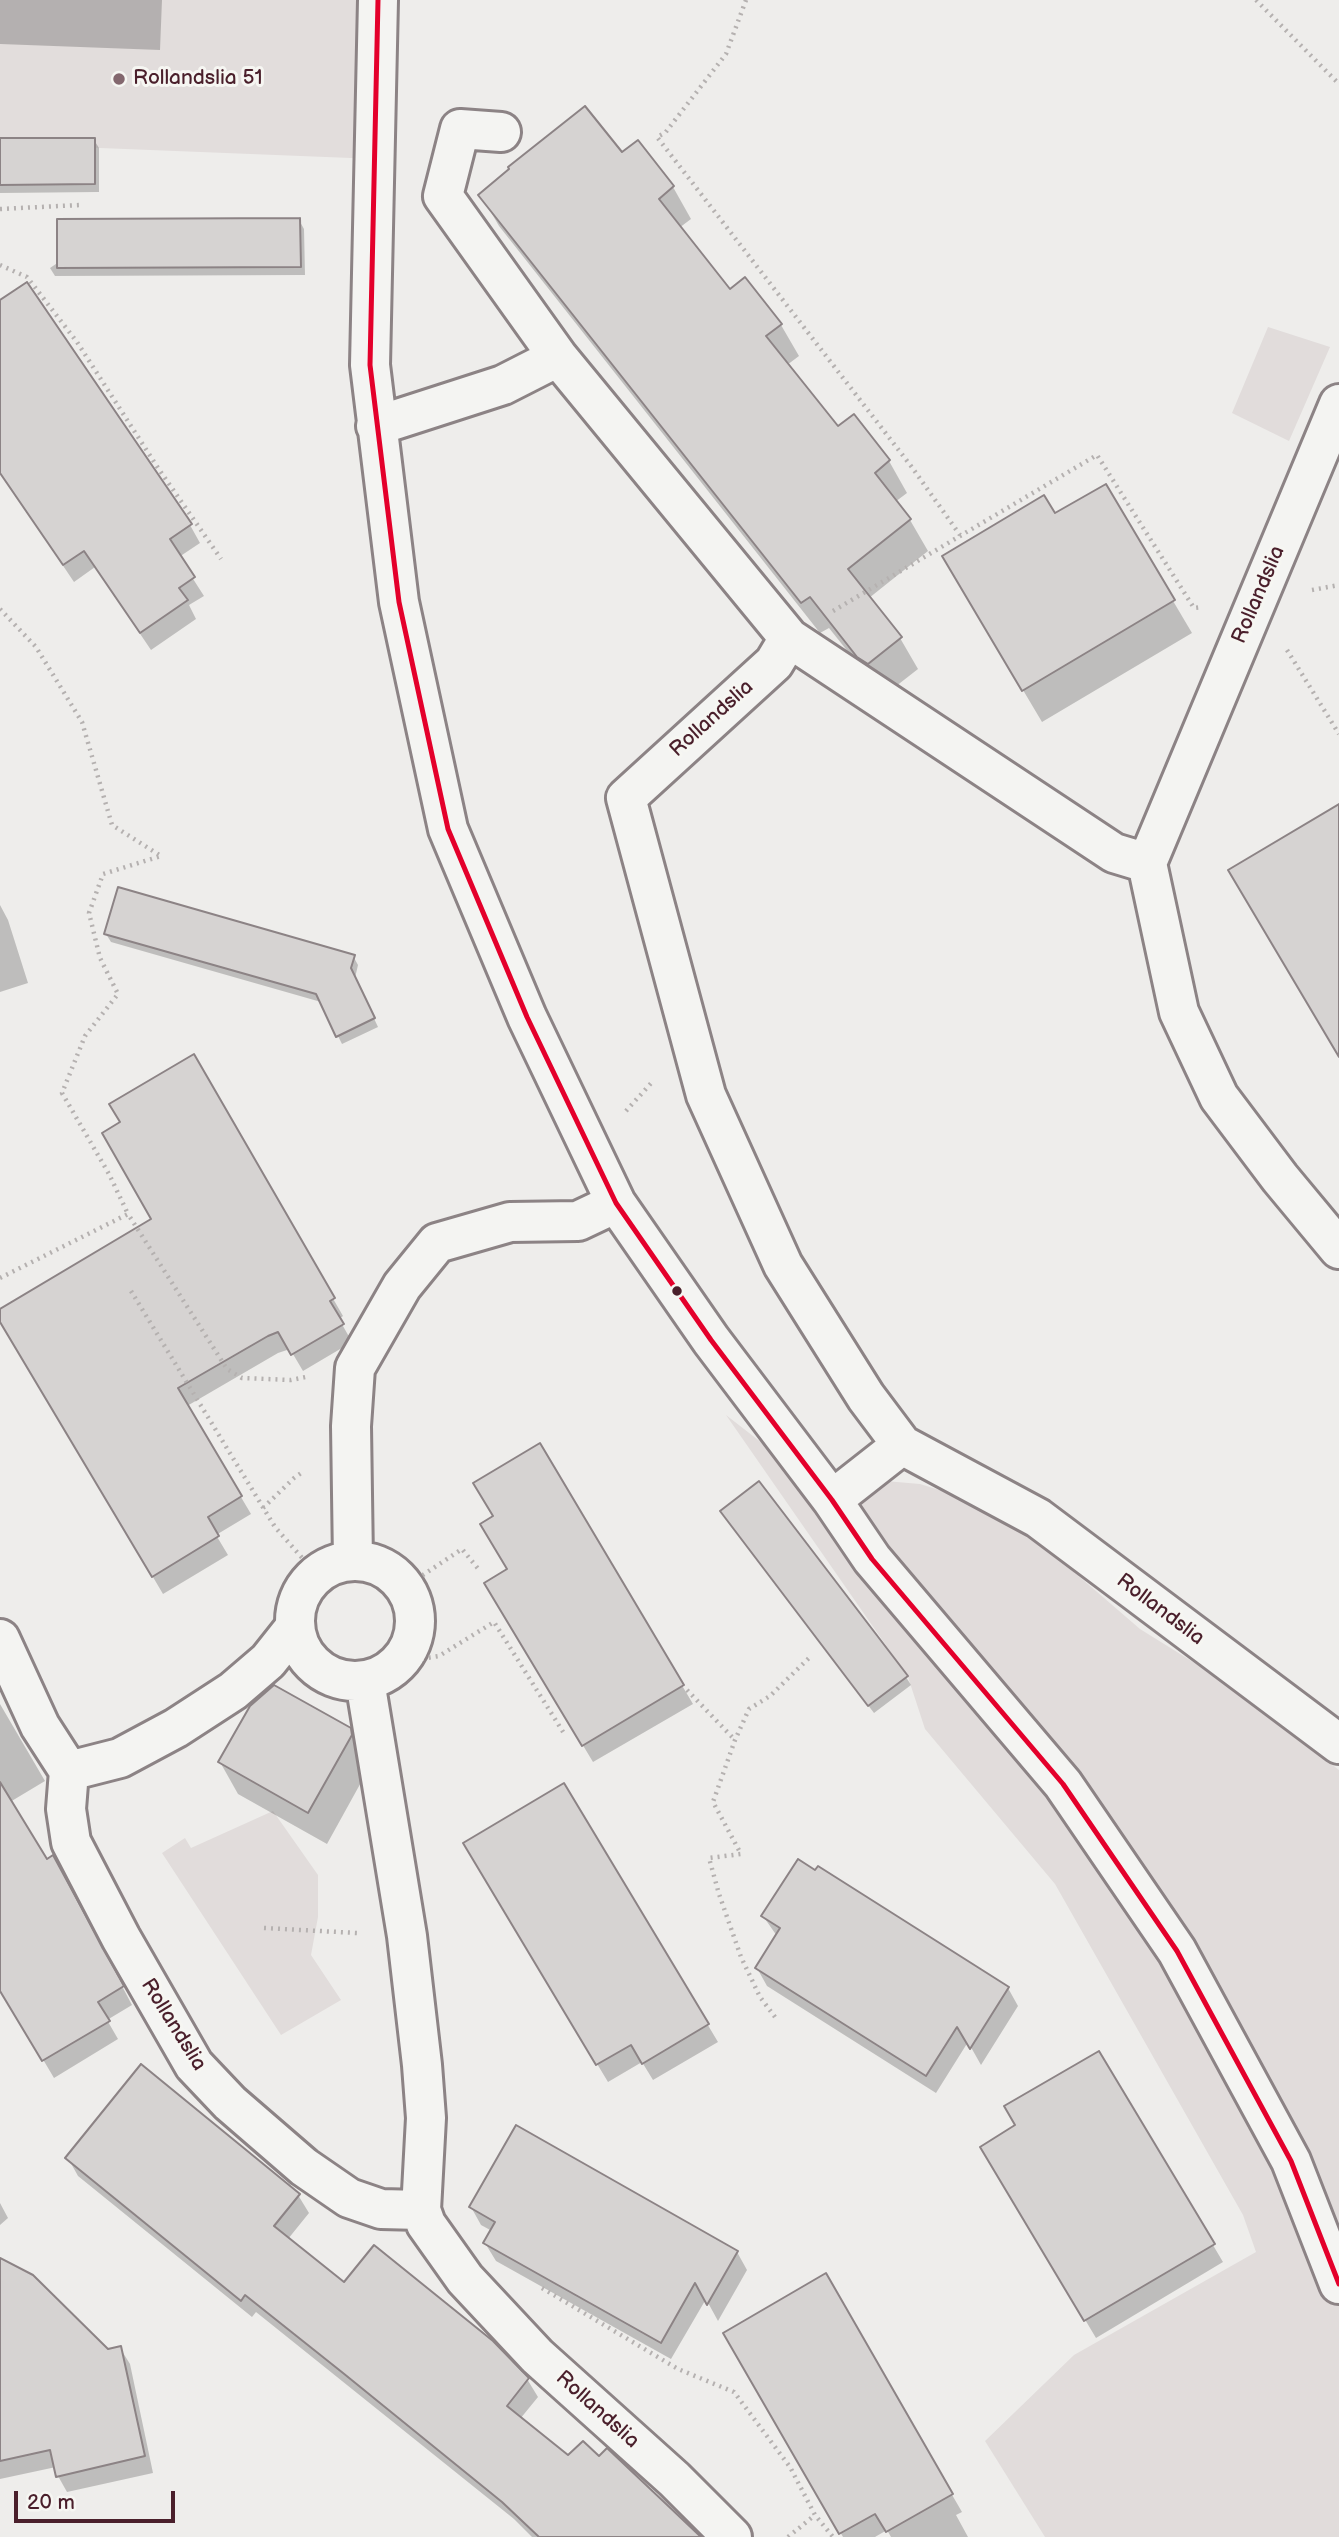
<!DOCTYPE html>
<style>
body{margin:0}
#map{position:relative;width:1339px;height:2537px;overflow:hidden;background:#eeedeb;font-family:"Balsamiq Sans",sans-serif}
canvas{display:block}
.scale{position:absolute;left:14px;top:2491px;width:161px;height:32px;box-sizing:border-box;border:4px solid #4a1f2b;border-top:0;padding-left:9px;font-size:21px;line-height:24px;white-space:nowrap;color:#4a1f2b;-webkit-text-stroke:5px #f6f6f2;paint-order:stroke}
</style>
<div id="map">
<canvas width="1339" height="2537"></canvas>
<div class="scale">20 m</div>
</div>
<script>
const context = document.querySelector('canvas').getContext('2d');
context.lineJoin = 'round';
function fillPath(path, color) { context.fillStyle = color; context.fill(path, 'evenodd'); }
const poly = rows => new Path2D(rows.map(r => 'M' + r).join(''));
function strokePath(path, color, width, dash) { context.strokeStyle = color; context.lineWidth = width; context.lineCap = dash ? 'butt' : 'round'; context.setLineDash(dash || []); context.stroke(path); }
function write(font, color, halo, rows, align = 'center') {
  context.font = font + ' "Balsamiq Sans",sans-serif'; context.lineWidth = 6; context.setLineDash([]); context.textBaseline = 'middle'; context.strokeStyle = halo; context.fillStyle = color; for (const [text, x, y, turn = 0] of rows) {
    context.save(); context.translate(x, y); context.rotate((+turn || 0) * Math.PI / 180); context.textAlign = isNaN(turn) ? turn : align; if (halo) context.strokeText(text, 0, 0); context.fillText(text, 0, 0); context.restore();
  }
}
const built = poly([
 [0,0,387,0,376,159,0,144]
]);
const green = poly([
 [1268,327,1330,347,1289,441,1232,413],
 [726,1415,789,1464,850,1478,920,1484,962,1497,1038,1541,1140,1629,1214,1675,1339,1770,1339,2537,1045,2537,985,2441,1074,2355,1256,2252,1243,2215,1055,1884,925,1729,908,1677],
 [273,1811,318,1875,318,1917,311,1955,341,2000,281,2035,162,1853,185,1838,191,1848]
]);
const shadow = poly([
 [0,0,162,0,160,50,0,44],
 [0,140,94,140,99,148,99,192,0,193],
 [637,142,673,187,691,219,679,228,730,291,781,325,799,356,787,365,837,429,853,416,889,461,907,493,895,502,910,520,928,551,869,598,900,638,918,669,886,694,877,688,829,628,820,633,499,226,481,195,622,155],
 [121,220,299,220,304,229,305,275,55,276,50,268],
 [0,302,190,525,200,543,179,557,204,596,189,605,196,619,151,650,95,567,74,582,0,472],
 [1105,486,1192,633,1042,722,963,589,1054,515],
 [0,905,8,920,28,983,0,992],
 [106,934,353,956,358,965,355,978,378,1027,342,1044,321,1002,111,942],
 [194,1057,343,1316,339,1319,352,1342,303,1371,290,1349,278,1353,187,1406,251,1514,216,1535,228,1555,163,1594,0,1318,0,1311,154,1219,122,1123],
 [539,1445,693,1704,593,1762,496,1601,510,1570,495,1517],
 [727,1520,906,1677,911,1685,874,1713],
 [0,1704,45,1781,10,1802,46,1862,63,1875,132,2005,107,2020,118,2039,54,2078,0,1987],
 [349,1730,368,1762,369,1768,327,1844,238,1794,220,1762],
 [564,1785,718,2042,653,2080,642,2062,608,2082,465,1844],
 [763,1916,1008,1988,1018,2006,981,2065,968,2042,936,2093,767,1986,757,1968,777,1936],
 [1099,2053,1223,2262,1096,2338,982,2147,1017,2125],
 [68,2158,298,2195,309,2213,288,2239,344,2285,527,2379,538,2397,520,2419,569,2458,699,2537,532,2537,514,2519,256,2312,252,2317,78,2176],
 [0,2203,8,2218,0,2225],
 [471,2207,737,2252,747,2270,718,2321,706,2299,671,2359,496,2261,485,2243,492,2231,481,2225],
 [0,2260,107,2351,120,2348,130,2364,153,2473,67,2492,58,2476,56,2467,0,2479],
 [825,2276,962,2512,956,2515,968,2537,891,2537,887,2530,875,2537,843,2537,725,2333]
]);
const building = poly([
 [585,106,622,152,638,140,674,186,659,199,730,289,745,277,782,324,766,336,838,426,854,414,890,460,875,473,911,519,848,569,902,637,868,664,857,657,810,597,801,603,478,195,509,169,508,167,585,106],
 [0,138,95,138,95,184,0,185,0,138],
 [300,218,301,267,57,268,57,219,300,218],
 [27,282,192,524,170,539,195,577,179,588,188,600,140,633,84,551,63,565,0,473,0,300,27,282],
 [1106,484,1175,600,1022,691,942,556,1044,495,1055,513,1106,484],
 [1339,804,1339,1057,1228,870,1339,804],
 [118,887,355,955,351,968,375,1018,336,1037,316,994,104,934,118,887],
 [194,1054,335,1298,330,1301,344,1324,291,1355,278,1332,268,1336,178,1388,242,1496,208,1517,219,1536,152,1577,0,1322,0,1309,151,1219,102,1133,120,1122,109,1104,194,1054],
 [540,1443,684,1685,582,1746,484,1583,507,1569,480,1524,493,1516,473,1483,540,1443],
 [759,1481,908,1676,868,1706,720,1511,759,1481],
 [274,1685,351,1728,352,1735,308,1813,218,1762,250,1706,274,1685],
 [0,1782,47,1859,53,1855,124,1986,98,2002,110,2021,42,2061,0,1991,0,1782],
 [564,1783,709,2024,642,2064,631,2045,596,2065,463,1843,564,1783],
 [798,1859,815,1870,818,1866,1009,1987,970,2049,957,2027,926,2076,755,1968,780,1928,761,1916,798,1859],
 [1099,2051,1215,2244,1084,2321,980,2147,1015,2125,1004,2106,1099,2051],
 [141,2064,300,2194,274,2226,344,2282,374,2245,493,2341,529,2378,507,2406,568,2455,583,2441,599,2456,607,2448,701,2537,539,2537,502,2502,343,2373,245,2295,241,2301,65,2158,141,2064],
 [516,2125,738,2251,707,2305,695,2283,661,2343,483,2243,495,2222,469,2207,516,2125],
 [0,2258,33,2275,108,2349,121,2346,145,2456,56,2477,50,2450,0,2461,0,2258],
 [826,2273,953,2494,886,2532,875,2514,839,2534,723,2333,826,2273]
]);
const path = poly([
 [746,0,726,54,665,133,657,137,911,466,960,535],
 [1256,0,1339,84],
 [0,209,80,205],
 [0,265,27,277,77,342,158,468,221,559],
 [1312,590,1339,585],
 [0,609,36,647,82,722,112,825,161,856,103,874,89,913,100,958,118,994,85,1036,62,1093,109,1174,128,1214],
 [833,611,1097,455,1194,608,1202,607],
 [1287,650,1339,734],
 [626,1111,653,1081],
 [0,1278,128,1214,227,1369,242,1378,291,1380,306,1377],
 [131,1291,275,1527,305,1561],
 [263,1508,294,1478,304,1471],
 [405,1587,462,1549,480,1571],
 [408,1661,439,1656,494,1622,565,1735],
 [687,1690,735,1740],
 [264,1928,357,1933],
 [775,2017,760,1997,741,1957,719,1894,709,1858,741,1854,713,1802,735,1740,749,1709,770,1696,809,1658],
 [542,2288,678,2369,734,2392,790,2467,815,2515,833,2537],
 [788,2537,815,2515]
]);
const street = poly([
 [378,0,370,365,399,602,448,829,527,1017,616,1203,711,1340,832,1500,872,1559,1063,1784,1177,1951,1291,2161,1339,2284],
 [501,132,460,129,443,196,558,357,789,638,1114,853,1147,863],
 [1339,404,1147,863,1179,1012,1219,1097,1280,1178,1339,1249],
 [376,426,503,385,558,357],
 [789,638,774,663,626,798,706,1095,783,1265,866,1397,902,1445],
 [832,1500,902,1445,1038,1518,1339,1744],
 [353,1561,351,1426,355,1368,402,1286,437,1243,510,1222,578,1221,616,1203],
 '295 1621a60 60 0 1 1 120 0a60 60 0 1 1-120 0Z',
 [0,1639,40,1726,69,1771,66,1809,71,1842,121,1938,194,2065,230,2103,304,2167,349,2198,381,2209,421,2210],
 [365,1681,407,1936,422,2065,426,2118,421,2210,426,2224,465,2279,537,2356,674,2479,732,2537],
 [69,1771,120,1758,176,1728,233,1691,268,1661,295,1627]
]);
const bus1 = poly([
 [378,0,370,365,399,602,448,829,527,1017,616,1203,711,1340,832,1500,872,1559,1063,1784,1177,1951,1291,2161,1339,2284]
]);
const markers = [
 [119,79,7,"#83676e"],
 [677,1291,6,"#4a1f2b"]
];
const poiNames = [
 ["Rollandslia 51",133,79]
];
const streetNames = [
 ["Rollandslia",1259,595,-67],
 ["Rollandslia",712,719,-42],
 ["Rollandslia",1160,1610,37],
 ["Rollandslia",173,2025,58],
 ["Rollandslia",597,2410,42]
];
fillPath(built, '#e2dddc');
fillPath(green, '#e1dcdb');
fillPath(shadow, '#0003');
fillPath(building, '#d6d3d2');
strokePath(building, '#8c8385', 2);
strokePath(street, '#8c8385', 44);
strokePath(path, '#b5b1b0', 4.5, [2, 5]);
strokePath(street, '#f4f4f2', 38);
strokePath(bus1, '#e4002b', 5);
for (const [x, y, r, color] of markers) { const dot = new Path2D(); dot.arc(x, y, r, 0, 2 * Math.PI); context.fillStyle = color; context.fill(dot); strokePath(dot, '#f6f6f2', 2.5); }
write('21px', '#4a1f2b', '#f6f6f2', poiNames, 'left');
write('21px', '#4a1f2b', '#f6f6f2', streetNames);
</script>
